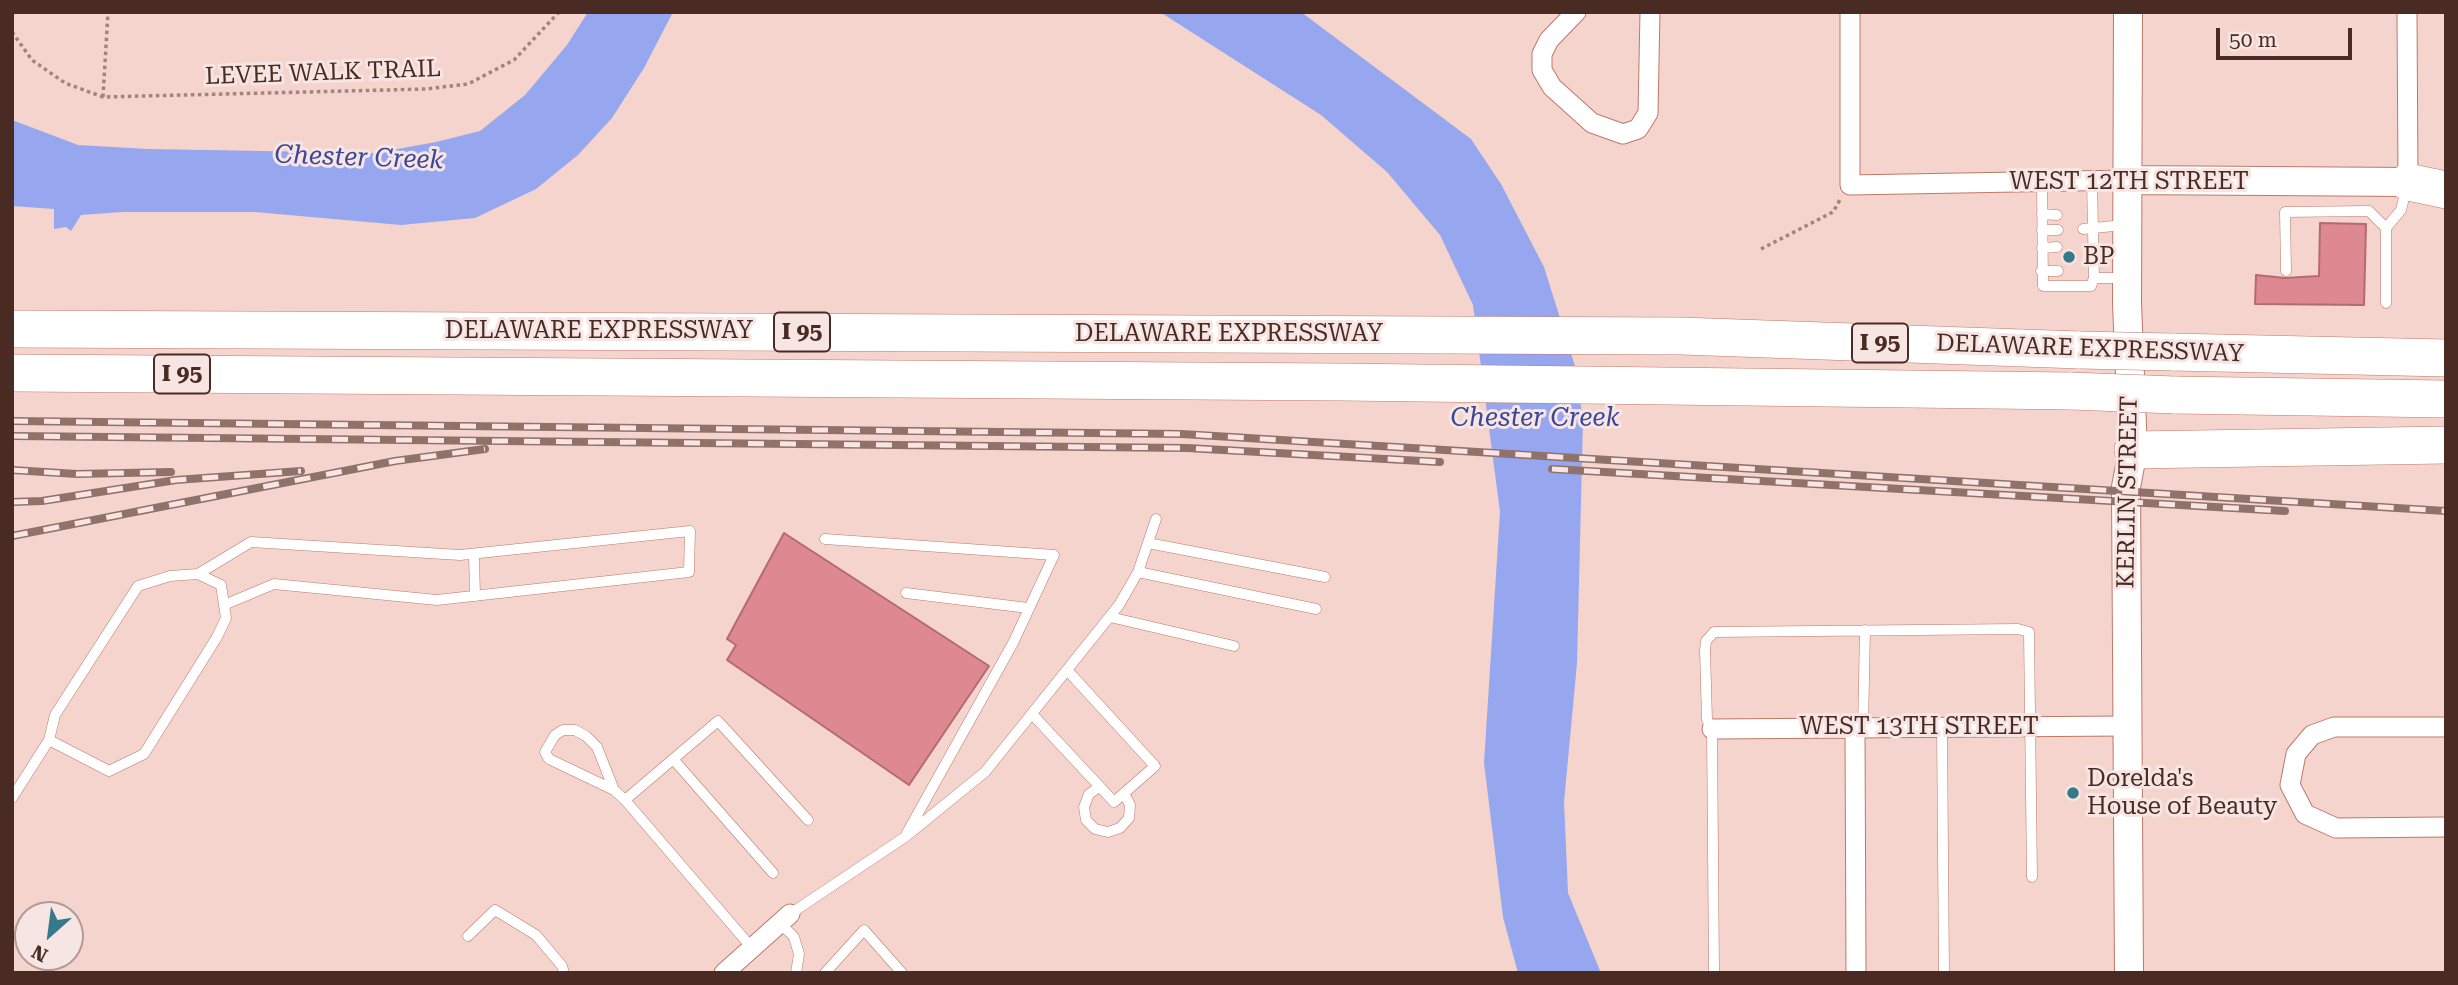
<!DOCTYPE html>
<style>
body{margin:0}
#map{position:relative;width:2458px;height:985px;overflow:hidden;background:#f4d4cd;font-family:"Roboto Serif",serif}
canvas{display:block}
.frame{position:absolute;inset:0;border:14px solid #492b24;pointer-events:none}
.north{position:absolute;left:14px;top:901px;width:70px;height:70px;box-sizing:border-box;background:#f6e5e2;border:2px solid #b19b96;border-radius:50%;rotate:208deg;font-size:19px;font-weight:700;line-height:28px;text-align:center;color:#492b24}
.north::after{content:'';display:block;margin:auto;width:24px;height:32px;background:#357a89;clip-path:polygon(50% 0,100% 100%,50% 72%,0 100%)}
.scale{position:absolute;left:2216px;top:28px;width:136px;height:32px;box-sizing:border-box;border:4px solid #492b24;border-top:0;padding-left:9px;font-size:21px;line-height:24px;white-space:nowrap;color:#492b24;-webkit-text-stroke:5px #f6e5e2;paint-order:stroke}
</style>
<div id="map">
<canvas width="2458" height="985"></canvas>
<div class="frame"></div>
<div class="north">N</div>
<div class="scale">50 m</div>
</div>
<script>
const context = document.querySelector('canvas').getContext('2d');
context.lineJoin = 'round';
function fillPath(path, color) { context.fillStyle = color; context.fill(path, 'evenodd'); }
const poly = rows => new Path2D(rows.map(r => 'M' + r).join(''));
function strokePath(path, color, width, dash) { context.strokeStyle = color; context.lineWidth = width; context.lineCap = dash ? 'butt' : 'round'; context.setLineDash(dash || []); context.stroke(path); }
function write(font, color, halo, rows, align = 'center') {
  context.font = font + ' "Roboto Serif",serif'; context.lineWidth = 6; context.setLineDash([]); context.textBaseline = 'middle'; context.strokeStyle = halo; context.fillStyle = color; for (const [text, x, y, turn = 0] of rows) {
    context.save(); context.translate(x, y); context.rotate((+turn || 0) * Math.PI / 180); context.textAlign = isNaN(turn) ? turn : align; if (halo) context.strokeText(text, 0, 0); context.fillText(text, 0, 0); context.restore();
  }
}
const water = poly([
 [588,12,673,12,644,68,612,118,578,155,536,189,475,218,401,225,255,212,122,212,81,215,71,231,66,227,54,229,54,209,12,206,12,120,78,145,148,149,375,153,436,142,480,131,525,95,567,45],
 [1160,12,1301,12,1471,139,1501,184,1544,267,1575,366,1583,421,1577,663,1564,802,1568,893,1601,973,1518,973,1503,917,1484,763,1500,512,1473,305,1440,235,1387,172,1321,115]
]);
const building = poly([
 [2320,223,2366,224,2364,305,2255,304,2256,275,2285,278,2319,276,2320,223],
 [784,533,989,666,909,785,727,660,736,645,727,639,784,533]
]);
const path = poly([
 [12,32,32,60,65,83,103,97,426,89,468,84,514,60,559,12],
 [103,97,108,12],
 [1761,249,1833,212,1841,198]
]);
const lane = poly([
 [2092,181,2094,278],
 [2042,182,2043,286,2091,286,2094,278,2125,278],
 [2042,214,2057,215],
 [2083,229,2124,225],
 [2042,230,2058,230],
 [2042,248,2057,247],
 [2041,271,2058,271],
 [2286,271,2285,212,2369,211,2386,228],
 [2386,303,2386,228,2401,210,2406,190],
 [825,539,1054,555,1013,643,907,833],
 [1148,543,1325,577],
 [474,554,475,596],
 [1138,572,1316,609],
 [906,593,1028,608],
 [1110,617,1234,646],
 [1032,714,1114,802,1155,766,1067,670],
 [1942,727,1944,973],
 [1863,728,1865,630],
 [49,740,109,771,144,754,217,637,226,618,221,585,198,574],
 [673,759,773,873],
 [1099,787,1089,794,1084,807,1086,820,1095,829,1108,832,1120,828,1129,818,1130,805,1124,793],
 [614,790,597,747,586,736,575,730,563,730,555,735,545,752,549,759,614,790,625,800],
 [12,798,49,740,55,715,138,586,170,576,198,574,251,542,460,555,690,531,689,572,437,600,274,584,224,605],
 [790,914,905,837,985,772,1119,605,1138,572,1156,519],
 [781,924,794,937,799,954,796,973],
 [468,936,495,910,536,935,562,966,564,973],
 [752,948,625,800,718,721,808,820],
 [825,973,864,930,902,973],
 [1714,973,1712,729,1707,720,1705,650,1706,641,1714,632,2018,629,2029,632,2032,877]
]);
const street = poly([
 [1576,12,1549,40,1542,54,1542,70,1552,87,1592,123,1623,134,1638,129,1648,113,1650,12],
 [1850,12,1850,185,2128,180],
 [2407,12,2408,182],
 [1855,727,1856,973],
 [2446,727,2334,727,2312,735,2296,754,2290,785,2305,814,2336,828,2446,827],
 [1712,729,2125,726],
 [724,973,790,914]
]);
const secondary = poly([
 [2128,12,2127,303,2133,450,2126,487,2129,973],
 [2128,180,2408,182]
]);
const highway = poly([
 [2408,182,2446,190],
 [12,329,1681,336,2080,350],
 [2172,352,2446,358],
 [12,373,1340,382,2071,391],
 [2174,395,2446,399],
 [2133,450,2446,445]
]);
const rail = poly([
 [12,421,1182,434,2446,511],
 [12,436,1187,448,1440,462],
 [1552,469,2285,511],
 [12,470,77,474,171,472],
 [12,502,42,501,176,480,301,471],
 [12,536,395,461,485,449]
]);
const highwayBridge = poly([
 [2080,350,2172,352],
 [2071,391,2174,395]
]);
const markers = [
 [2069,257,7,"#357a89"],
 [2073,793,7,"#357a89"]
];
const shields = [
 [802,332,56],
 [1880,343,56],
 [182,374,56]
];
const shieldNames = [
 ["I 95",802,332],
 ["I 95",1880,343],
 ["I 95",182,374]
];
const streetNames = [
 ["LEVEE WALK TRAIL",323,73,-2],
 ["WEST 12TH STREET",2129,182],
 ["DELAWARE EXPRESSWAY",599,331],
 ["DELAWARE EXPRESSWAY",1229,334],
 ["DELAWARE EXPRESSWAY",2090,349,2],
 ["KERLIN STREET",2128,492,-89],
 ["WEST 13TH STREET",1919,727]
];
const poiNames = [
 ["BP",2083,257],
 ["Dorelda's",2087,779],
 ["House of Beauty",2087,807]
];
const waterNames = [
 ["Chester Creek",359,158,2],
 ["Chester Creek",1535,418]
];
fillPath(water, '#96a7ef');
fillPath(building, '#de8891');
strokePath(building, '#b46a72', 2);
strokePath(lane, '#bf7867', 11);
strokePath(street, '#bf7867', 21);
strokePath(secondary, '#bf7867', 30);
strokePath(highway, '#bf7867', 38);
strokePath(path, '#a3847d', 3.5, [3.5, 3.5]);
strokePath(lane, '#fff', 10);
strokePath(street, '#fff', 19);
strokePath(secondary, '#fff', 28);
strokePath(highway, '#fff', 37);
strokePath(rail, '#91726b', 8);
strokePath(rail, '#f6e5e2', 5, [16]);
strokePath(highwayBridge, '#bf7867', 38, []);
strokePath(highwayBridge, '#fff', 37);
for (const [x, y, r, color] of markers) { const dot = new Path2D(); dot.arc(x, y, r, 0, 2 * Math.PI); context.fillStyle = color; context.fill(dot); strokePath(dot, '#f6e5e2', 2.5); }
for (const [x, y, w] of shields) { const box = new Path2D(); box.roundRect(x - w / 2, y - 19.5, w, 39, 5); context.fillStyle = '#f6e5e2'; context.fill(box); strokePath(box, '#492b24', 2); }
write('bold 23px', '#492b24', null, shieldNames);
write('24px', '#492b24', '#f6e5e2', streetNames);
write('24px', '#492b24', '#f6e5e2', poiNames, 'left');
write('italic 26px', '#3b469a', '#f6e5e2', waterNames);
</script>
